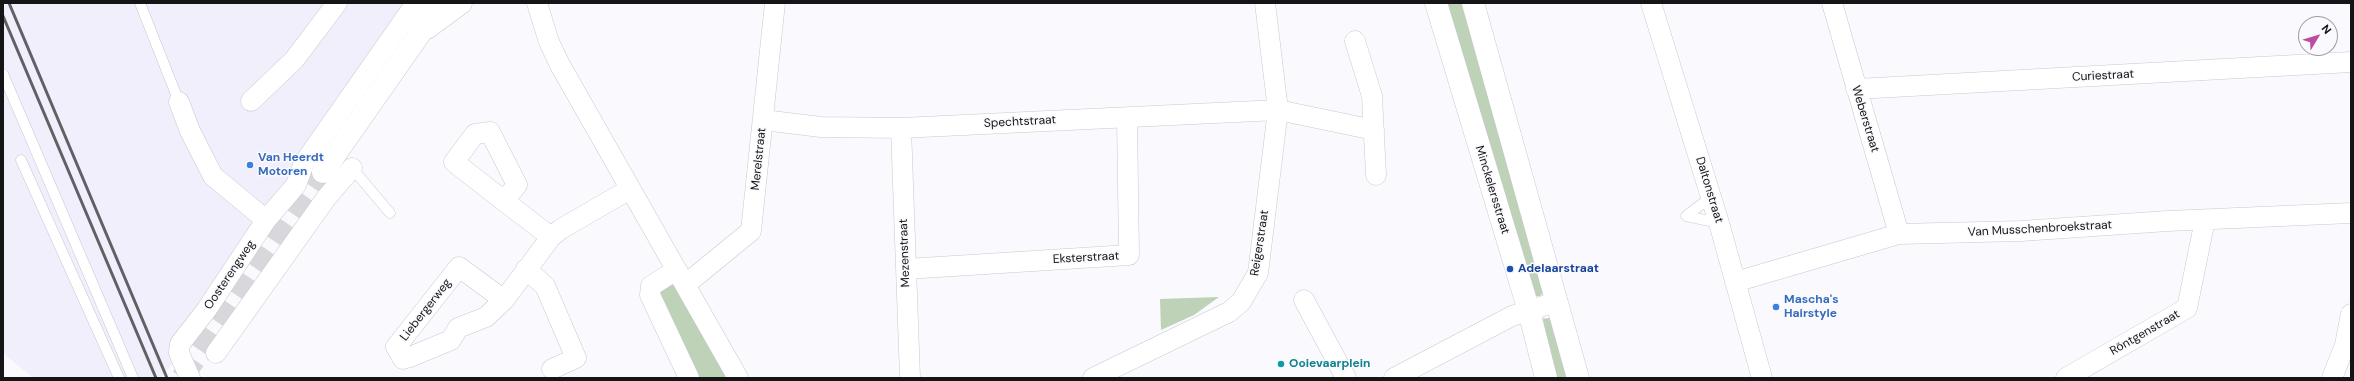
<!DOCTYPE html>
<meta charset="utf-8">
<style>
body{margin:0}
#map{position:relative;width:2354px;height:381px;overflow:hidden;background:#fafafe;font-family:"DM Sans",sans-serif}
canvas{display:block}
.frame{position:absolute;inset:0;border:4px solid #151518;pointer-events:none}
.north{position:absolute;left:2298px;top:16px;width:40px;height:40px;box-sizing:border-box;background:#fafafe;border:1px solid #9e9ea2;border-radius:50%;rotate:52deg;font-size:11px;font-weight:700;line-height:16px;text-align:center;color:#151518}
.north::after{content:'';display:block;margin:auto;width:14px;height:18px;background:#be4aa2;clip-path:polygon(50% 0,100% 100%,50% 72%,0 100%)}
</style>
<div id="map">
<canvas width="2354" height="381"></canvas>
<div class="frame"></div>
<div class="north">N</div>
</div>
<script>
const context = document.querySelector('canvas').getContext('2d');
context.lineJoin = 'round';
function fillPath(path, color) { context.fillStyle = color; context.fill(path, 'evenodd'); }
const poly = rows => new Path2D(rows.map(r => 'M' + r).join(''));
function strokePath(path, color, width, dash) { context.strokeStyle = color; context.lineWidth = width; context.lineCap = dash ? 'butt' : 'round'; context.setLineDash(dash || []); context.stroke(path); }
function write(font, color, halo, rows, align = 'center') {
  context.font = font + ' "DM Sans",sans-serif'; context.lineWidth = 3; context.setLineDash([]); context.textBaseline = 'middle'; context.strokeStyle = halo; context.fillStyle = color; for (const [text, x, y, turn = 0] of rows) {
    context.save(); context.translate(x, y); context.rotate((+turn || 0) * Math.PI / 180); context.textAlign = isNaN(turn) ? turn : align; if (halo) context.strokeText(text, 0, 0); context.fillText(text, 0, 0); context.restore();
  }
}
const industrial = poly([
 [3,3,419,3,185,348,161,378,33,378,3,353]
]);
const green = poly([
 [1445,3,1464,3,1546,290,1540,296,1534,296],
 [676,282,726,373,726,378,697,378,656,288],
 [1219,297,1194,315,1161,330,1160,299],
 [1550,318,1571,378,1552,378,1539,319]
]);
const primaryTunnel = poly([
 [182,378,323,172]
]);
const lane = poly([
 [140,3,179,102],
 [3,74,133,378],
 [21,160,119,378],
 [352,168,390,213],
 [1711,197,1686,216,1719,223]
]);
const street = poly([
 [537,3,549,42,560,65,738,378],
 [1651,3,1719,223,1762,378],
 [1832,3,1899,234],
 [1355,41,1372,96,1376,175],
 [1856,89,2351,62],
 [251,101,294,60,337,3],
 [179,102,190,131,213,176,266,220],
 [763,120,821,127,901,128,1278,110,1374,130],
 [901,128,910,378],
 [504,201,517,185,490,132,475,134,454,162,504,201,551,237],
 [526,269,545,286,576,358,552,369],
 [906,269,1129,255,1127,118],
 [676,270,651,286,650,295,689,378],
 [1735,282,1899,234,2021,231,2168,221,2351,213],
 [685,285,751,231,775,3],
 [504,300,459,267,396,347,403,359,410,357,451,340,458,328,486,317,504,300,551,237,561,229,630,189],
 [1304,300,1346,378],
 [216,353,327,197,352,168],
 [190,378,179,353,180,344,207,309,266,220,296,185,304,163,416,3],
 [1093,378,1229,312,1241,302,1258,273,1278,110,1265,3],
 [1394,378,1512,316,1556,302],
 [2066,378,2187,308,2205,220],
 [2332,378,2345,345,2351,314]
]);
const secondary = poly([
 [1436,3,1529,311,1546,378],
 [1473,3,1578,378]
]);
const primary = poly([
 [427,28,461,3],
 [323,172,421,32,436,3]
]);
const rail = poly([
 [9,3,167,378],
 [3,16,156,378]
]);
const markers = [
 [250,165,4,"#3f7fe0"],
 [1510,269,4,"#1a4fb4"],
 [1776,307,4,"#3f7fe0"],
 [1281,364,4,"#0f9aa8"]
];
const streetNames = [
 ["Curiestraat",2103,76,-3],
 ["Weberstraat",1865,119,73],
 ["Spechtstraat",1020,122,-3],
 ["Merelstraat",759,159,-84],
 ["Minckelersstraat",1492,190,73],
 ["Daltonstraat",1709,190,73],
 ["Van Musschenbroekstraat",2040,229,-3],
 ["Reigerstraat",1260,243,-81],
 ["Mezenstraat",905,253,-92],
 ["Eksterstraat",1086,258,-3],
 ["Oosterengweg",230,275,-56],
 ["Liebergerweg",426,310,-52],
 ["Röntgenstraat",2145,333,-30]
];
const shopNames = [
 ["Van Heerdt",258,158],
 ["Motoren",258,172],
 ["Mascha's",1784,300],
 ["Hairstyle",1784,314]
];
const transitNames = [
 ["Adelaarstraat",1518,269]
];
const cultureNames = [
 ["Ooievaarplein",1289,364]
];
fillPath(industrial, '#f1effc');
fillPath(green, '#bdd2b6');
strokePath(primaryTunnel, '#d8d8dc', 22, [22, 11]);
strokePath(lane, '#c7c8d0', 11);
strokePath(street, '#c7c8d0', 21);
strokePath(secondary, '#c7c8d0', 23);
strokePath(primary, '#c7c8d0', 23);
strokePath(lane, '#fff', 10);
strokePath(street, '#fff', 20);
strokePath(secondary, '#fff', 22);
strokePath(primary, '#fff', 22);
strokePath(rail, '#616165', 3);
for (const [x, y, r, color] of markers) { const dot = new Path2D(); dot.arc(x, y, r, 0, 2 * Math.PI); context.fillStyle = color; context.fill(dot); strokePath(dot, '#fafafe', 1.5); }
write('12px', '#151518', '#fafafe', streetNames);
write('bold 12px', '#366cbe', '#fafafe', shopNames, 'left');
write('bold 12px', '#164399', '#fafafe', transitNames, 'left');
write('bold 12px', '#0d838f', '#fafafe', cultureNames, 'left');
</script>
